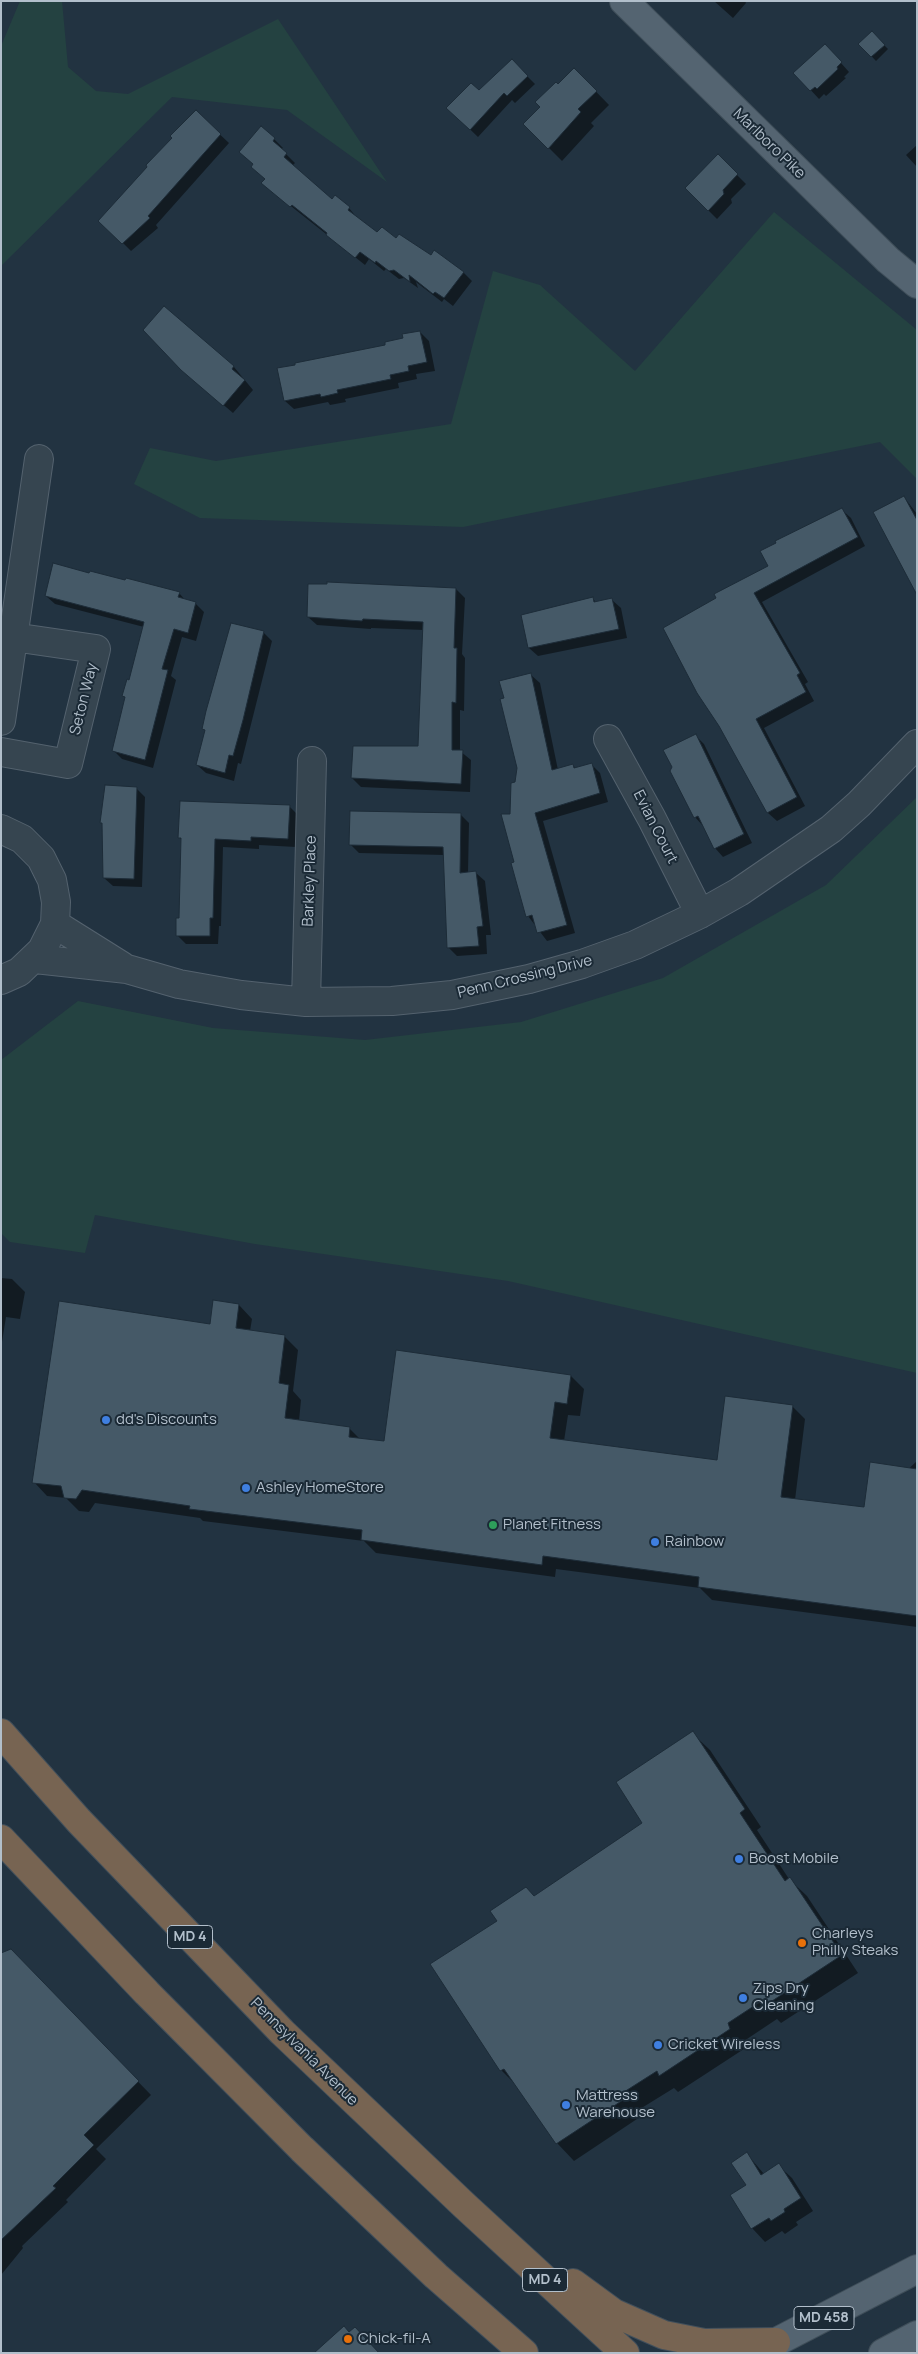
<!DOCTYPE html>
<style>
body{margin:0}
#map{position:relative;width:918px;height:2354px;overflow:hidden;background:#223341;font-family:Manrope,sans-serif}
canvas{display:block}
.frame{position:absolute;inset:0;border:2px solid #b2bfcb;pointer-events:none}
</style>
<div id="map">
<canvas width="918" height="2354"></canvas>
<div class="frame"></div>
</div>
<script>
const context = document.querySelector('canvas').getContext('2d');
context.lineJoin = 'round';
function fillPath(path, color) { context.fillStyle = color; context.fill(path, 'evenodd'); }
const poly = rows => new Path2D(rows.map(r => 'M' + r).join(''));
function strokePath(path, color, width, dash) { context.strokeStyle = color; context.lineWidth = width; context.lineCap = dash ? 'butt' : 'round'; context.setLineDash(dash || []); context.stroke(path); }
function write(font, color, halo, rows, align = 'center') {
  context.font = font + ' Manrope,sans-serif'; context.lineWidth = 4; context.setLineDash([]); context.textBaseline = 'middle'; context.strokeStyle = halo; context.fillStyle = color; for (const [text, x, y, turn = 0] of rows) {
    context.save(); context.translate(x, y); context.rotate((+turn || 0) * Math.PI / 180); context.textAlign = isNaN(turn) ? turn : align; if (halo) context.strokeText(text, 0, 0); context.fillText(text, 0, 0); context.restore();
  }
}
const green = poly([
 [20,1,62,1,68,67,96,91,128,94,278,19,387,182,287,110,172,97,1,266,1,46],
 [774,212,917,330,917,479,880,442,463,527,200,518,134,484,150,448,216,461,451,424,493,271,540,285,635,371],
 [917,797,917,1373,508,1281,255,1244,95,1215,85,1253,10,1242,1,1233,1,1060,78,1001,213,1028,365,1040,521,1022,663,978,826,885]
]);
const shadow = poly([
 [714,1,745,1,746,3,733,18],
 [872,33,888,49,876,61,860,44],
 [833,54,849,72,844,77,846,78,826,96,824,94,819,99,795,73],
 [512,61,535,84,515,103,512,100,478,137,448,108,479,92],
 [574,69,609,105,591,123,594,126,562,161,525,124],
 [196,112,229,143,156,225,158,228,131,251,100,220],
 [274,139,283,148,281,149,295,163,292,166,332,201,335,197,349,208,357,218,377,234,396,240,463,272,472,281,453,306,444,299,442,302,416,282,418,288,404,278,399,279,386,269,384,271,369,259,365,265,272,191,266,179,253,166],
 [917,145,917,167,906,155],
 [718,156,746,184,731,199,732,203,717,219,686,188],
 [165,308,234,367,253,390,233,413,192,378],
 [420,332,429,341,435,371,416,374,417,379,398,383,399,388,345,399,346,402,330,405,328,402,294,409,285,401],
 [904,497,917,514,917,590],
 [842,510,851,518,865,546,762,602,808,682,805,684,814,701,764,728,805,806,777,821,768,813,720,725,718,599,770,566],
 [90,574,179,593,186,601,195,603,204,612,196,641,182,637,171,676,176,680,153,768,122,759,114,751,126,698,124,696,130,681,144,627,55,604,46,596],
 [456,589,465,598,462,654,465,658,464,711,460,710,460,751,471,760,470,792,361,787,352,778,419,747,424,630,371,628,371,629,317,625,308,617],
 [592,598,597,603,612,600,621,608,627,638,538,656,529,648],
 [263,632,272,641,241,764,238,763,234,781,206,773,197,765,206,731,203,728],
 [531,675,540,683,558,770,573,765,576,769,591,764,600,773,608,802,543,821,575,933,547,941,528,916,515,863,511,816,518,768,505,699],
 [695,735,704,744,752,843,723,857,715,848,703,826,695,817],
 [136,788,145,797,142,887,113,886,104,878],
 [289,806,298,815,296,847,259,845,259,849,223,847,221,926,219,926,218,944,186,944,177,935,180,919,182,840,179,837],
 [461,815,469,823,468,873,476,873,485,881,491,935,486,935,487,954,457,956,448,947,444,855,359,853,350,844],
 [1,1278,12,1279,25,1292,20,1319,6,1317,1,1348],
 [239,1305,252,1319,250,1331,285,1337,298,1350,293,1391,301,1400,299,1421,350,1429,361,1440,385,1443,571,1376,584,1389,580,1416,568,1415,564,1441,718,1461,792,1406,805,1419,795,1500,865,1509,917,1461,917,1627,712,1600,700,1588,556,1569,555,1577,376,1553,364,1541,203,1521,200,1518,95,1503,89,1512,79,1511,66,1498,47,1496,34,1482,211,1325],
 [692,1733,710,1750,761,1827,757,1830,789,1879,807,1896,858,1973,781,2023,777,2019,744,2041,747,2047,678,2092,674,2088,640,2109,643,2115,574,2161,557,2143,518,2087,501,2070,535,1897,644,1823],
 [11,1951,151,2095,96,2149,106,2159,66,2200,68,2202,22,2246,23,2248,1,2275,1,1954],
 [747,2154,764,2174,778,2165,792,2178,813,2211,796,2222,798,2225,785,2234,782,2231,765,2242,752,2228,731,2196,748,2185]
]);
const building = poly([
 [872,31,885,45,871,57,858,44,872,31],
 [825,44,842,62,837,67,838,69,817,89,815,87,810,91,793,73,825,44],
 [512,59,528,76,507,96,504,93,470,130,446,108,471,83,479,90,512,59],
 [574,68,597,91,578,109,581,112,548,149,523,124,540,107,535,102,556,82,558,84,574,68],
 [196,110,221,134,148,216,150,218,122,244,98,221,147,167,146,165,172,138,170,136,196,110],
 [261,126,275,138,273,141,287,153,284,157,332,199,335,195,350,207,348,210,377,232,382,227,396,238,399,234,431,255,434,250,464,272,444,298,435,292,433,294,409,275,410,282,394,270,389,271,376,261,375,263,360,252,355,258,326,235,327,233,292,205,290,207,261,183,265,179,251,167,253,164,239,152,261,126],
 [718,154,738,174,723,190,724,194,708,211,685,188,718,154],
 [164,306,234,366,232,369,245,380,223,406,181,370,143,330,164,306],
 [420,331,427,362,408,366,409,371,390,375,391,379,337,390,338,393,321,397,320,394,284,401,277,368,295,365,295,363,385,345,385,342,403,338,402,334,420,331],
 [904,496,917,520,917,595,873,512,904,496],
 [842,508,858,537,754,593,800,673,797,675,806,692,756,719,797,797,767,813,719,726,697,693,663,628,716,598,714,594,768,566,760,551,776,543,775,541,842,508],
 [53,563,89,573,90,571,125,580,126,578,180,592,178,597,196,602,188,633,174,629,162,669,168,670,145,760,112,751,125,697,122,696,127,679,129,680,144,622,45,596,53,563],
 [327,582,456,588,454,648,457,648,456,703,452,702,452,750,463,750,461,784,351,778,353,746,418,746,423,622,363,619,362,621,307,617,308,584,327,584,327,582],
 [593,597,594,602,612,598,619,629,528,648,521,615,593,597],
 [231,623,264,631,243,720,233,756,229,755,225,773,196,765,205,730,202,729,206,711,231,623],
 [531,673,552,770,573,764,574,768,592,763,600,793,535,813,567,925,537,933,532,915,526,917,511,863,514,862,501,814,510,814,511,783,515,782,517,768,500,699,504,698,499,681,531,673],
 [696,734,744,834,714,849,698,816,694,818,670,771,672,767,663,750,696,734],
 [105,785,137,787,134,879,103,878,102,823,100,823,105,785],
 [180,801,290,805,288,839,251,837,251,841,215,839,213,918,210,918,210,936,176,936,176,918,179,918,181,838,178,838,180,801],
 [350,811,461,813,460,873,476,871,483,926,477,927,479,946,447,948,443,847,349,845,350,811],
 [213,1300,239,1304,236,1328,285,1335,279,1383,289,1385,285,1418,350,1427,349,1437,384,1441,396,1350,571,1375,567,1404,555,1402,550,1438,717,1460,725,1396,793,1405,781,1497,864,1507,870,1462,917,1469,917,1616,698,1587,699,1577,543,1556,542,1565,361,1540,362,1530,189,1509,190,1506,82,1490,76,1499,64,1498,61,1486,32,1483,59,1301,210,1324,213,1300],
 [693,1731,745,1809,740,1813,785,1881,790,1877,842,1955,763,2007,760,2002,728,2023,730,2029,659,2076,657,2071,624,2092,626,2098,556,2144,504,2069,500,2071,430,1964,497,1921,490,1911,526,1887,534,1896,642,1823,616,1782,693,1731],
 [11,1949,139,2081,84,2135,94,2145,53,2186,56,2188,1,2240,1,1953,11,1949],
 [747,2152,761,2175,779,2163,801,2198,784,2209,785,2212,771,2221,769,2218,751,2229,730,2195,746,2185,731,2163,747,2152],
 [344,2326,349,2332,355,2327,379,2353,314,2353,344,2326]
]);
const minor = poly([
 [1,721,39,459],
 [608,739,652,819,700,914],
 [1,752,68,764,96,649,13,637],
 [1,829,22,839,41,858,52,880,56,902,55,924,42,950,19,972,1,980],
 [55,924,122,966],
 [35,959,127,969,179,984,241,995,306,1002,392,1001,452,995,529,979,582,964,635,945,700,914,739,892,831,829,859,804,917,744],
 [306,1002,312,761]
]);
const major = poly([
 [624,1,888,260,917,284],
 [755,2353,917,2269],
 [883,2353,917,2335]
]);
const highway = poly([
 [1,1733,79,1821,282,2032,465,2206,625,2353],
 [1,1839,147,1993,302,2149,436,2276,524,2353],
 [573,2283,614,2313,664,2335,704,2343,776,2342]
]);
const markers = [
 [106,1420,5,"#3f7fe0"],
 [246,1488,5,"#3f7fe0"],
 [493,1525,5,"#2e9e5b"],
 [655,1542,5,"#3f7fe0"],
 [739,1859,5,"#3f7fe0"],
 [802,1943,5,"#e8710a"],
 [743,1998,5,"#3f7fe0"],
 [658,2045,5,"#3f7fe0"],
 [566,2105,5,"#3f7fe0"],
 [348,2339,5,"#e8710a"]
];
const shields = [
 [190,1937,45],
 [545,2280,45],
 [824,2318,60]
];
const shieldNames = [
 ["MD 4",190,1937],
 ["MD 4",545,2280],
 ["MD 458",824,2318]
];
const streetNames = [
 ["Marlboro Pike",769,144,44],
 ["Seton Way",84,699,-76],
 ["Evian Court",655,827,63],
 ["Barkley Place",310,881,-88],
 ["Penn Crossing Drive",525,977,-14],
 ["Pennsylvania Avenue",304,2052,45]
];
const poiNames = [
 ["dd's Discounts",116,1420],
 ["Ashley HomeStore",256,1488],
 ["Planet Fitness",503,1525],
 ["Rainbow",665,1542],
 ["Boost Mobile",749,1859],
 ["Charleys",812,1934],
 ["Philly Steaks",812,1951],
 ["Zips Dry",753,1989],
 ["Cleaning",753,2006],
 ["Cricket Wireless",668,2045],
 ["Mattress",576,2096],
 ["Warehouse",576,2113],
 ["Chick-fil-A",358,2339]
];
fillPath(green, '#244241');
fillPath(shadow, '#0007');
fillPath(building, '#455967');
strokePath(building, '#1d2c38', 1);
strokePath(minor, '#54626e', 30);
strokePath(major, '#3f4e59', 30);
strokePath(highway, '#414f5b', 30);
strokePath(minor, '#364550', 28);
strokePath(major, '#546471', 28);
strokePath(highway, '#776452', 28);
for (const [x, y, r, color] of markers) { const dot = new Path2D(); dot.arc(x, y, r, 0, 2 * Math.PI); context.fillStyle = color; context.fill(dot); strokePath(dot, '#1b2a36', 2); }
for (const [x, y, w] of shields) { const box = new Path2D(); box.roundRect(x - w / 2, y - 11.5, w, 23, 4); context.fillStyle = '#1b2a36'; context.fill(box); strokePath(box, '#b2bfcb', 1); }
write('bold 14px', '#b2bfcb', null, shieldNames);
write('15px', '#b2bfcb', '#1b2a36', streetNames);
write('15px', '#b2bfcb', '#1b2a36', poiNames, 'left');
</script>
